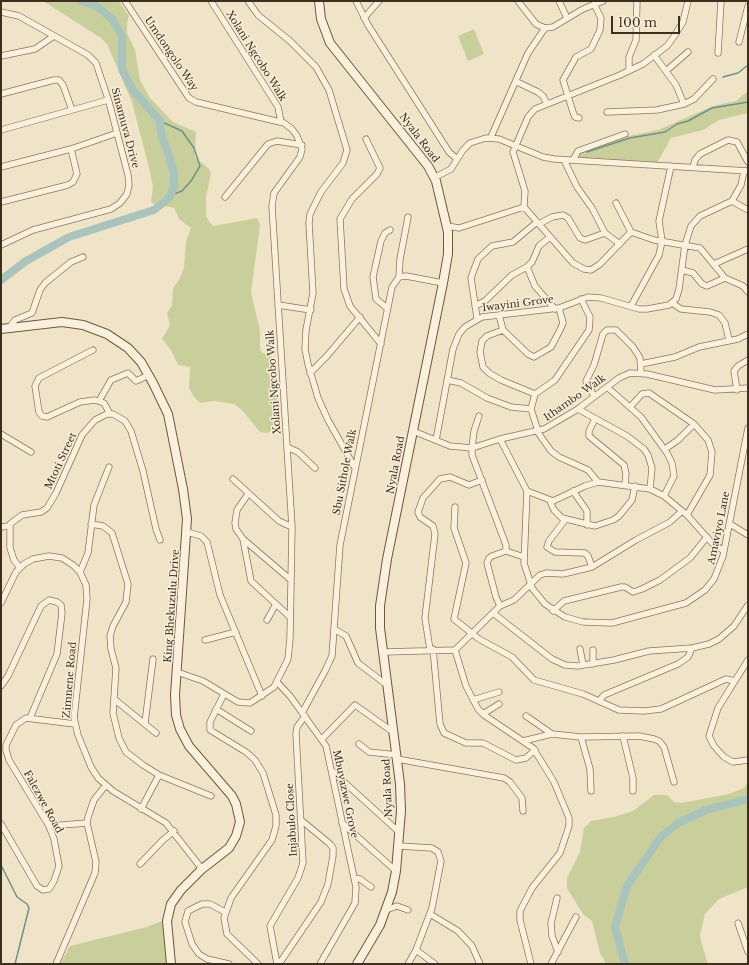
<!DOCTYPE html>
<style>
body{margin:0}
#map{position:relative;width:749px;height:965px;overflow:hidden;background:#f0e4c8;font-family:"Libre Baskerville",serif}
canvas{display:block}
.frame{position:absolute;inset:0;border:2px solid #3d2e20;pointer-events:none}
.scale{position:absolute;left:611px;top:16px;width:69px;height:18px;box-sizing:border-box;border:2px solid #3d2e20;border-top:0;padding-left:5px;font-size:12px;line-height:14px;white-space:nowrap;color:#3d2e20;-webkit-text-stroke:3px #f7eed8;paint-order:stroke}
</style>
<div id="map">
<canvas width="749" height="965"></canvas>
<div class="frame"></div>
<div class="scale">100 m</div>
</div>
<script>
const context = document.querySelector('canvas').getContext('2d');
context.lineJoin = 'round';
function fillPath(path, color) { context.fillStyle = color; context.fill(path, 'evenodd'); }
const poly = rows => new Path2D(rows.map(r => 'M' + r).join(''));
function strokePath(path, color, width, dash) { context.strokeStyle = color; context.lineWidth = width; context.lineCap = dash ? 'butt' : 'round'; context.setLineDash(dash || []); context.stroke(path); }
function write(font, color, halo, rows, align = 'center') {
  context.font = font + ' "Libre Baskerville",serif'; context.lineWidth = 3; context.setLineDash([]); context.textBaseline = 'middle'; context.strokeStyle = halo; context.fillStyle = color; for (const [text, x, y, turn = 0] of rows) {
    context.save(); context.translate(x, y); context.rotate((+turn || 0) * Math.PI / 180); context.textAlign = isNaN(turn) ? turn : align; if (halo) context.strokeText(text, 0, 0); context.fillText(text, 0, 0); context.restore();
  }
}
const green = poly([
 [43,1,119,1,129,16,127,23,127,33,135,50,140,80,150,98,173,122,196,132,195,157,209,169,211,174,206,197,206,216,210,223,214,226,257,218,260,225,251,292,260,331,260,350,263,353,270,355,275,364,278,411,275,418,273,430,267,433,260,432,242,410,234,404,215,401,200,403,194,397,189,388,190,367,178,365,171,350,162,339,170,325,167,313,172,305,173,288,179,280,184,268,186,241,191,228,179,219,174,208,154,204,151,202,153,187,150,172,132,102,107,44,101,38],
 [474,29,484,54,468,61,458,36],
 [748,91,748,113,719,120,703,130,671,138,657,163,576,158,580,153,624,137,658,130,713,106,736,101],
 [748,782,748,887,719,899,705,914,700,935,702,945,708,964,606,964,600,953,592,921,583,914,567,888,567,878,580,852,584,828,591,821,614,817,633,811,654,795,667,795,674,802,682,803,729,794,744,788],
 [162,921,167,964,60,964,70,946,147,927]
]);
const stream = poly([
 [723,77,738,73,748,65],
 [160,121,182,131,194,148,200,166,191,181,182,191,171,195],
 [587,152,630,138,665,132,677,124,688,121,712,108,748,102],
 [1,865,17,897,27,904,29,908,15,964]
]);
const river = poly([
 [1,280,26,261,69,237,154,210,169,198,174,187,174,172,161,133,160,121,132,89,122,69,122,37,113,20,97,6,81,1],
 [625,964,615,927,627,886,660,838,678,823,706,810,748,799]
]);
const street = poly([
 [125,1,189,98,196,102,284,123,292,129,297,136,302,149,300,157,274,193,272,206,292,527,290,638,288,659,274,687,250,703,238,702,203,681,177,672],
 [211,1,278,107,281,122],
 [248,1,258,15,290,41,316,67,329,90,347,150,343,163,321,192,310,214,309,223,313,293,306,330,305,349,308,364,318,398,328,420,355,468],
 [356,1,368,25,449,152,457,159],
 [518,1,536,24,545,28,553,27,583,9,603,1],
 [559,1,567,18],
 [1,12,19,16,88,55,96,63,109,102,128,175,129,185,127,194,120,203,111,209,33,230,1,245],
 [364,18,379,1],
 [739,42,748,6],
 [718,53,721,1],
 [654,55,676,85,684,104],
 [1,56,35,49,54,36],
 [629,71,629,57,636,40,637,1],
 [666,71,688,52],
 [517,82,538,92,543,96,547,104],
 [1,94,54,80,59,80,63,85,72,110],
 [607,112,657,110,684,104,694,99,713,79],
 [579,118,575,117,573,112,563,80,576,57,591,49,600,30,601,18,594,4],
 [1,130,108,100],
 [491,137,528,53,545,28],
 [366,139,380,168,377,174,352,199,340,219,344,289,350,306,381,344],
 [564,160,577,187,592,208,605,233,620,244],
 [573,160,578,151,625,134],
 [1,167,71,149,117,133],
 [693,167,695,160,700,154,728,140,737,142,748,162],
 [434,178,451,169,463,150,470,143,486,138,499,139,543,157,554,159,748,171],
 [225,197,268,144,277,141,302,145],
 [732,201,748,210],
 [1,202,68,185,73,182,77,174,71,149],
 [616,203,631,232],
 [524,207,525,191,513,152,528,117,535,109,620,75,643,64,667,46,673,38,683,22,688,1],
 [524,207,573,263,584,269,591,270,600,264,631,232],
 [539,224,552,217,563,215,568,218,580,238,585,240,605,233],
 [447,226,459,228,524,207],
 [631,232,654,240,700,248,725,278,743,286,748,292],
 [714,264,748,249],
 [527,267,535,286,555,309],
 [682,270,693,273,702,284,707,286,725,278],
 [399,277,400,259,408,217],
 [581,299,590,317,589,330,555,380,535,394,531,409,539,434,551,451,559,457,588,470,598,482],
 [672,303,681,309,710,312,719,315,725,323,729,340],
 [278,305,311,310],
 [475,306,485,301,512,275,527,267,532,262,539,246,550,237],
 [631,306,659,255,662,241,659,221,671,166],
 [387,308,376,299,373,277,381,241,385,233,390,230],
 [499,315,503,330,528,354,534,357,551,347,560,330,563,323,559,308],
 [477,318,471,278,478,259,492,246,513,242,537,222],
 [9,328,15,320,32,313,40,290,45,283,71,262,83,257],
 [503,330,487,336,482,341,480,352,483,367,489,373,501,380,535,394],
 [93,350,39,378,35,386,39,412,42,416,47,417,80,402,95,400,104,403,110,414],
 [641,364,675,357,699,347,738,339,748,334],
 [310,373,326,357,360,317],
 [447,380,461,383,487,398,511,407,531,409],
 [607,387,641,417,667,453,672,463,674,476,664,496],
 [737,390,734,371,738,366,748,360],
 [594,396,586,381,594,365,603,334,607,330,616,330,633,347,640,358,641,373],
 [99,401,111,380,128,373,136,381,149,375],
 [630,407,642,394,649,393,694,424,708,440,712,452,710,475,687,515],
 [578,409,627,436,644,449,648,455,652,468,650,489],
 [479,416,474,431,472,448,472,455,506,545,506,551,492,556,489,558,487,563,496,597,500,606],
 [595,419,589,431,589,436,624,465,626,474,625,485],
 [413,431,450,446,472,448,500,439,544,429,578,409,619,378,630,373,647,374,715,390,748,388],
 [1,434,31,452],
 [500,439,527,491,524,563,532,588,545,604,565,617,583,622,612,623,686,603,705,590,714,579,723,556,748,428],
 [436,440,453,349,459,334,465,327,482,317,559,308,588,297,601,298,639,309,647,309,669,305,676,299,679,289,685,245,691,226,700,216,732,201,741,185,744,171],
 [287,447,298,452,315,468],
 [665,449,678,440,694,424],
 [233,479,279,521,292,527],
 [527,491,553,501,585,486,598,482,650,489,664,496,687,515,712,543,724,551],
 [573,491,587,511,587,525],
 [248,494,237,510,235,523,236,529,243,539,291,580],
 [550,501,554,510,562,518,595,526,613,520,619,516,632,500,635,486],
 [455,507,454,528,466,563,454,619,479,639,512,657,534,680,583,694,619,710,644,711,661,709,726,679,735,681],
 [565,520,549,541,547,547,555,552,585,553,588,556,592,567],
 [91,524,103,526,112,533,128,584,126,602,113,626,110,636,111,649,116,668,113,713,119,738,126,752,143,765,159,775,211,796],
 [730,524,748,535],
 [1,527,9,526],
 [187,532,201,536,207,542,220,595,262,696],
 [243,539,251,581,290,617],
 [506,551,524,557],
 [20,568,14,560,10,548,10,524,22,515,41,512,47,508,56,493,82,435,95,420,107,414,113,414,125,421,131,431,143,471,156,529,160,540],
 [80,572,88,553,94,505,109,467],
 [1,603,16,572,24,564,33,559,49,556,62,558,73,565,80,572,86,585,87,599,74,718,78,735,91,767,98,778,113,791,166,823,202,869],
 [553,611,564,601,621,587,625,587,633,592,642,589,660,580,690,558,707,537],
 [493,613,552,659,565,665,578,666,614,660,649,651,692,648,709,644,719,639,734,626,748,605],
 [267,620,276,604],
 [334,629,346,636,358,663,387,685],
 [205,640,236,632],
 [433,649,440,724,444,733,466,743,483,743,516,760,526,758,535,750],
 [580,649,583,665],
 [430,650,425,618,435,534,433,526,420,517,418,512,423,498,440,479,450,477,469,485,482,480],
 [455,650,466,686,478,709,484,715,533,748,554,782,569,818,569,826,560,853,532,888,520,911,520,920,531,964],
 [455,650,500,606,514,600,540,575,546,573,563,574,592,567,636,540,670,522,682,511],
 [593,650,593,664],
 [384,652,455,650],
 [748,660,718,708,709,736,714,746,724,757,733,762,748,760],
 [277,682,290,696,326,746,356,887,355,903,320,964],
 [1,686,8,676,41,606,49,600,57,602,61,605,62,613,57,654,30,718],
 [224,694,210,722,210,730,246,752,255,760,263,773,276,815,276,826,272,840,231,898,224,918,227,934,258,964],
 [114,699,156,733],
 [473,700,499,692],
 [599,701,604,695,678,664,688,657,692,648],
 [216,709,251,731],
 [302,713,325,671,332,656,340,545,392,287,399,277,406,276,443,283],
 [483,714,499,704],
 [526,716,552,734],
 [145,723,153,659],
 [623,736,633,778,633,791],
 [581,737,590,769,591,791],
 [322,739,355,705,393,732],
 [523,741,552,734,581,737,639,736,654,739,659,741,664,747,674,782],
 [359,744,369,752,397,755],
 [397,759,504,778,510,782,522,798,523,811],
 [332,771,399,832],
 [141,809,159,775],
 [342,823,396,871],
 [1,824,37,886,43,890,49,889,54,881,59,866,54,839,49,826,9,760,6,750,6,745,16,725,26,718,75,724],
 [49,826,87,823],
 [399,846,432,848,438,852,441,861,432,908,416,950,408,964],
 [140,864,163,840,174,831],
 [354,878,360,879,371,887],
 [557,898,551,923,552,936,558,952],
 [386,910,397,906,408,910],
 [225,912,210,904,202,904,188,911,185,922,192,944,199,954,207,959,229,964],
 [430,914,458,931,472,946,480,964],
 [738,923,748,952],
 [416,950,435,964],
 [56,964,95,873,96,862,87,823,88,817,94,800,106,785],
 [277,964,270,926,298,878,303,863,296,734,297,727,305,716],
 [279,964,321,902,328,884,333,856,333,848,330,844,301,820],
 [551,964,576,917]
]);
const secondary = poly([
 [319,1,321,19,330,43,428,166,436,181,448,232,448,254,443,283,387,559,380,606,380,628,400,784,401,811,396,871,392,892,380,925,357,964],
 [1,329,62,322,83,325,107,334,128,348,141,362,153,383,168,414,183,489,187,519,175,695,176,715,180,729,189,746,232,796,236,804,240,822,236,836,229,848,202,869,181,890,171,904,167,921,171,964]
]);
const streetNames = [
 ["Umdongolo Way",171,54,56],
 ["Xolani Ngcobo Walk",256,56,58],
 ["Sinamuva Drive",125,128,75],
 ["Nyala Road",419,138,53],
 ["Iwayini Grove",518,304,-7],
 ["Xolani Ngcobo Walk",274,382,-94],
 ["Ithambo Walk",575,398,-35],
 ["Mtoti Street",61,461,-65],
 ["Nyala Road",396,465,-79],
 ["Sbu Sithole Walk",345,472,-79],
 ["Amaviyo Lane",719,528,-78],
 ["King Bhekuzulu Drive",172,606,-86],
 ["Zimnene Road",70,680,-85],
 ["Nyala Road",388,788,-93],
 ["Mbuyazwe Grove",345,794,78],
 ["Falezwe Road",43,802,61],
 ["Injabulo Close",292,820,-93]
];
fillPath(green, '#c9cf9b');
strokePath(stream, '#6f938a', 1.5);
strokePath(river, '#a9c4bc', 8);
strokePath(street, '#8d765c', 7);
strokePath(secondary, '#6f573f', 10);
strokePath(street, '#faf1dc', 5.5);
strokePath(secondary, '#faf1dc', 8);
write('10px', '#3d2e20', '#f7eed8', streetNames);
</script>
